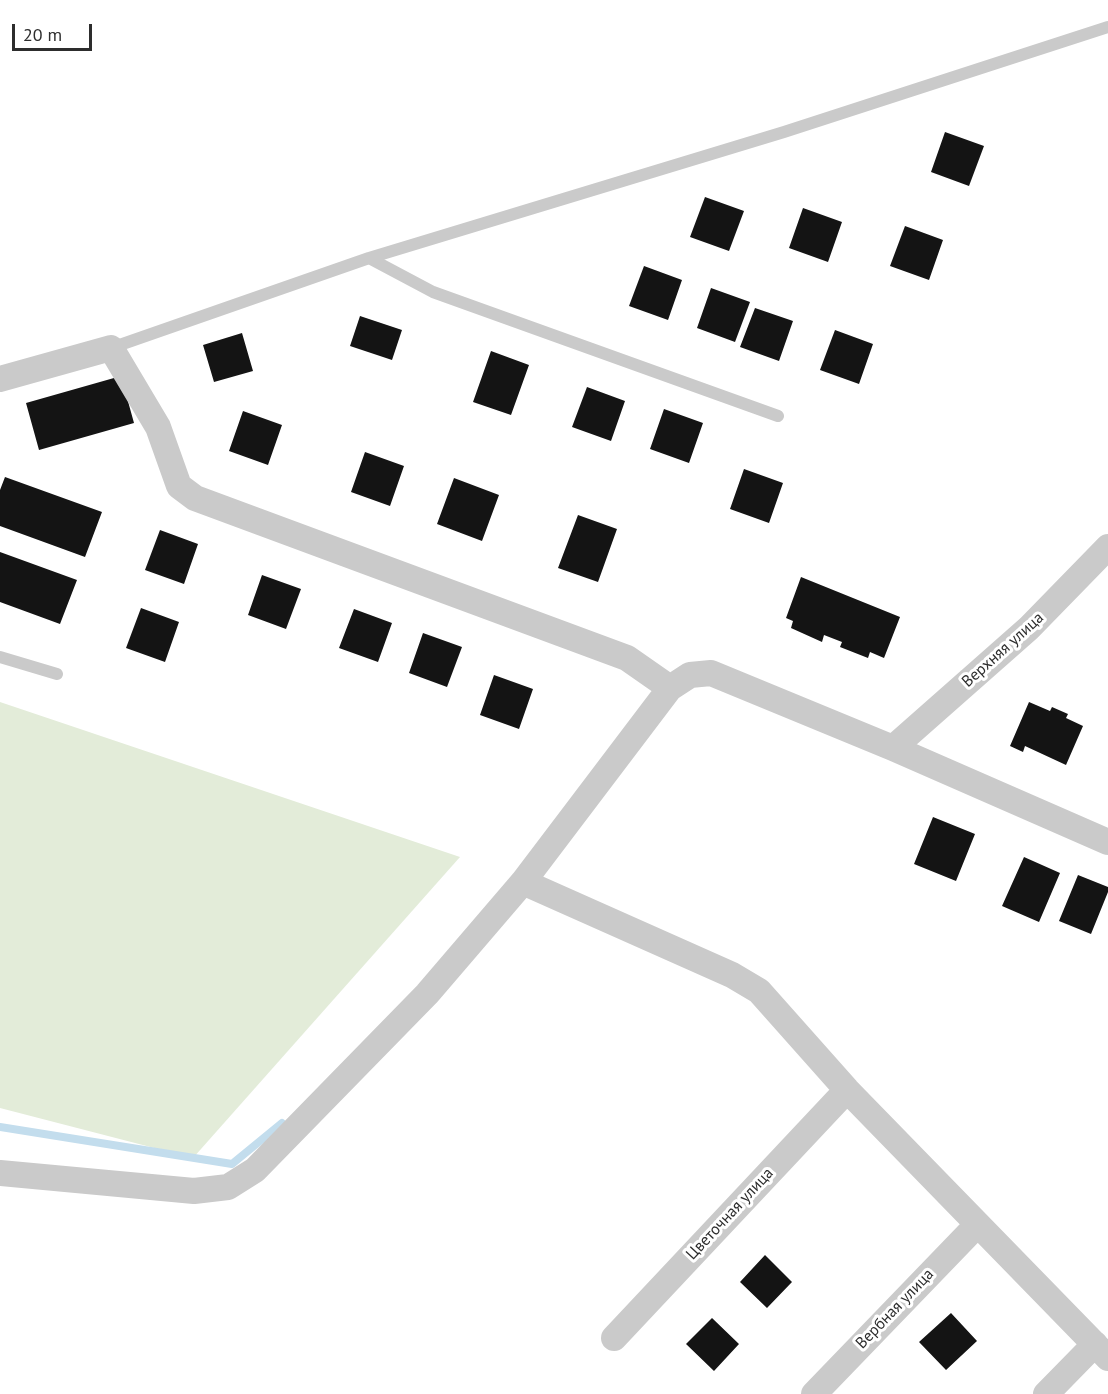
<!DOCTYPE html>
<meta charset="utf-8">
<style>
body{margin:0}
#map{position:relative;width:1108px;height:1394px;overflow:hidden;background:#fff;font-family:"PT Sans",sans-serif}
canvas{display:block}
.scale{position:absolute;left:12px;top:24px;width:80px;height:27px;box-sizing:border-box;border:3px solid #2d2d2d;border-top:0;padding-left:8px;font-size:18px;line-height:21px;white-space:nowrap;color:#2d2d2d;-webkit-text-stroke:4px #fff;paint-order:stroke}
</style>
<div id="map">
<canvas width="1108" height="1394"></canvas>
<div class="scale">20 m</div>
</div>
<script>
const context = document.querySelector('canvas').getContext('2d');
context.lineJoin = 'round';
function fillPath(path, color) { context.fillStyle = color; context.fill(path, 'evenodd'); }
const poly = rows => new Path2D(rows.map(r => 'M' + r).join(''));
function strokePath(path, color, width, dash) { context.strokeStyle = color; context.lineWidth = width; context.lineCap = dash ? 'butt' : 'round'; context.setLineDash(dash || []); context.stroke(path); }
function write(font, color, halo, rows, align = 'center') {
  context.font = font + ' "PT Sans",sans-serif'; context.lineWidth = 6; context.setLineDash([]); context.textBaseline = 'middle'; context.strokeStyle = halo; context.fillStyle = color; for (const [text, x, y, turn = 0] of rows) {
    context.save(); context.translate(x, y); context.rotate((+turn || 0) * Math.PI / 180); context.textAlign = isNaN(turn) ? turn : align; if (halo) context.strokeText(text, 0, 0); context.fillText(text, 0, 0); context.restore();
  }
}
const green = poly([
 [0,702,460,857,193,1158,0,1108]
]);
const stream = poly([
 [0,1127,232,1164,282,1123]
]);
const building = poly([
 [945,132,984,146,969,186,931,172],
 [705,197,744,211,729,251,690,237],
 [803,208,842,222,828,262,789,248],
 [905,226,943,240,929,280,890,266],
 [644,266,682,280,668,320,629,306],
 [711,288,750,302,735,342,697,328],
 [755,308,793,321,779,361,740,347],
 [360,316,402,330,392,360,350,346],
 [835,330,873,344,859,384,820,370],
 [242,333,253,371,214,382,203,345],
 [491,351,529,365,511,415,473,402],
 [121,376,134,423,39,450,26,403],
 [587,387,625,401,611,441,572,427],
 [664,409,703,423,689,463,650,449],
 [243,411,282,425,268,465,229,451],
 [365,452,404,466,390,506,351,492],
 [744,469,783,483,769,523,730,509],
 [5,477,102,512,85,557,0,526,0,490],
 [454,478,499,495,482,541,437,524],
 [578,515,617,529,598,582,558,568],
 [160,530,198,544,184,584,145,570],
 [0,552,77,580,60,624,0,602],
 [262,575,301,589,286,629,248,615],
 [801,577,900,617,884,658,870,652,868,658,840,647,842,642,824,635,822,642,791,628,793,621,786,618],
 [141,608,179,622,165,662,126,648],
 [354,609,392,623,378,662,339,648],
 [423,633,462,647,447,687,409,673],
 [494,675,533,689,519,729,480,715],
 [1029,702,1050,711,1052,707,1068,714,1066,718,1083,726,1066,765,1025,746,1023,752,1010,746],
 [933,817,975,834,956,881,914,864],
 [1024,857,1060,873,1039,922,1002,906],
 [1078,875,1108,887,1108,892,1091,934,1059,921],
 [765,1255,792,1282,767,1308,740,1282],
 [951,1313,977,1341,946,1370,919,1342],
 [712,1318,739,1344,714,1371,686,1344]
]);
const service = poly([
 [369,258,433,292,778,416],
 [111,348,369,258,784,132,1108,27],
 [0,657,57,674]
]);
const minor = poly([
 [0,379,111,348,158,427,179,486,195,498,627,658,670,688],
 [893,748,1029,628,1108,547],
 [523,882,732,975,759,991,847,1090,1108,1358],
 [0,1173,194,1191,228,1187,255,1170,427,994,523,882,670,688,690,675,711,673,893,748,1108,842],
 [614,1338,847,1090],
 [814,1394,977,1225],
 [1046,1394,1095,1344]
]);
const streetNames = [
 ["Верхняя улица",1003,650,-42],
 ["Цветочная улица",730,1214,-47],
 ["Вербная улица",895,1309,-46]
];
fillPath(green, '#e3ecd9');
strokePath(stream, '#c3dded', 8);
fillPath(building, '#141414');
strokePath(service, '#cacaca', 12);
strokePath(minor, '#cacaca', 26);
write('16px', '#2d2d2d', '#fff', streetNames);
</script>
